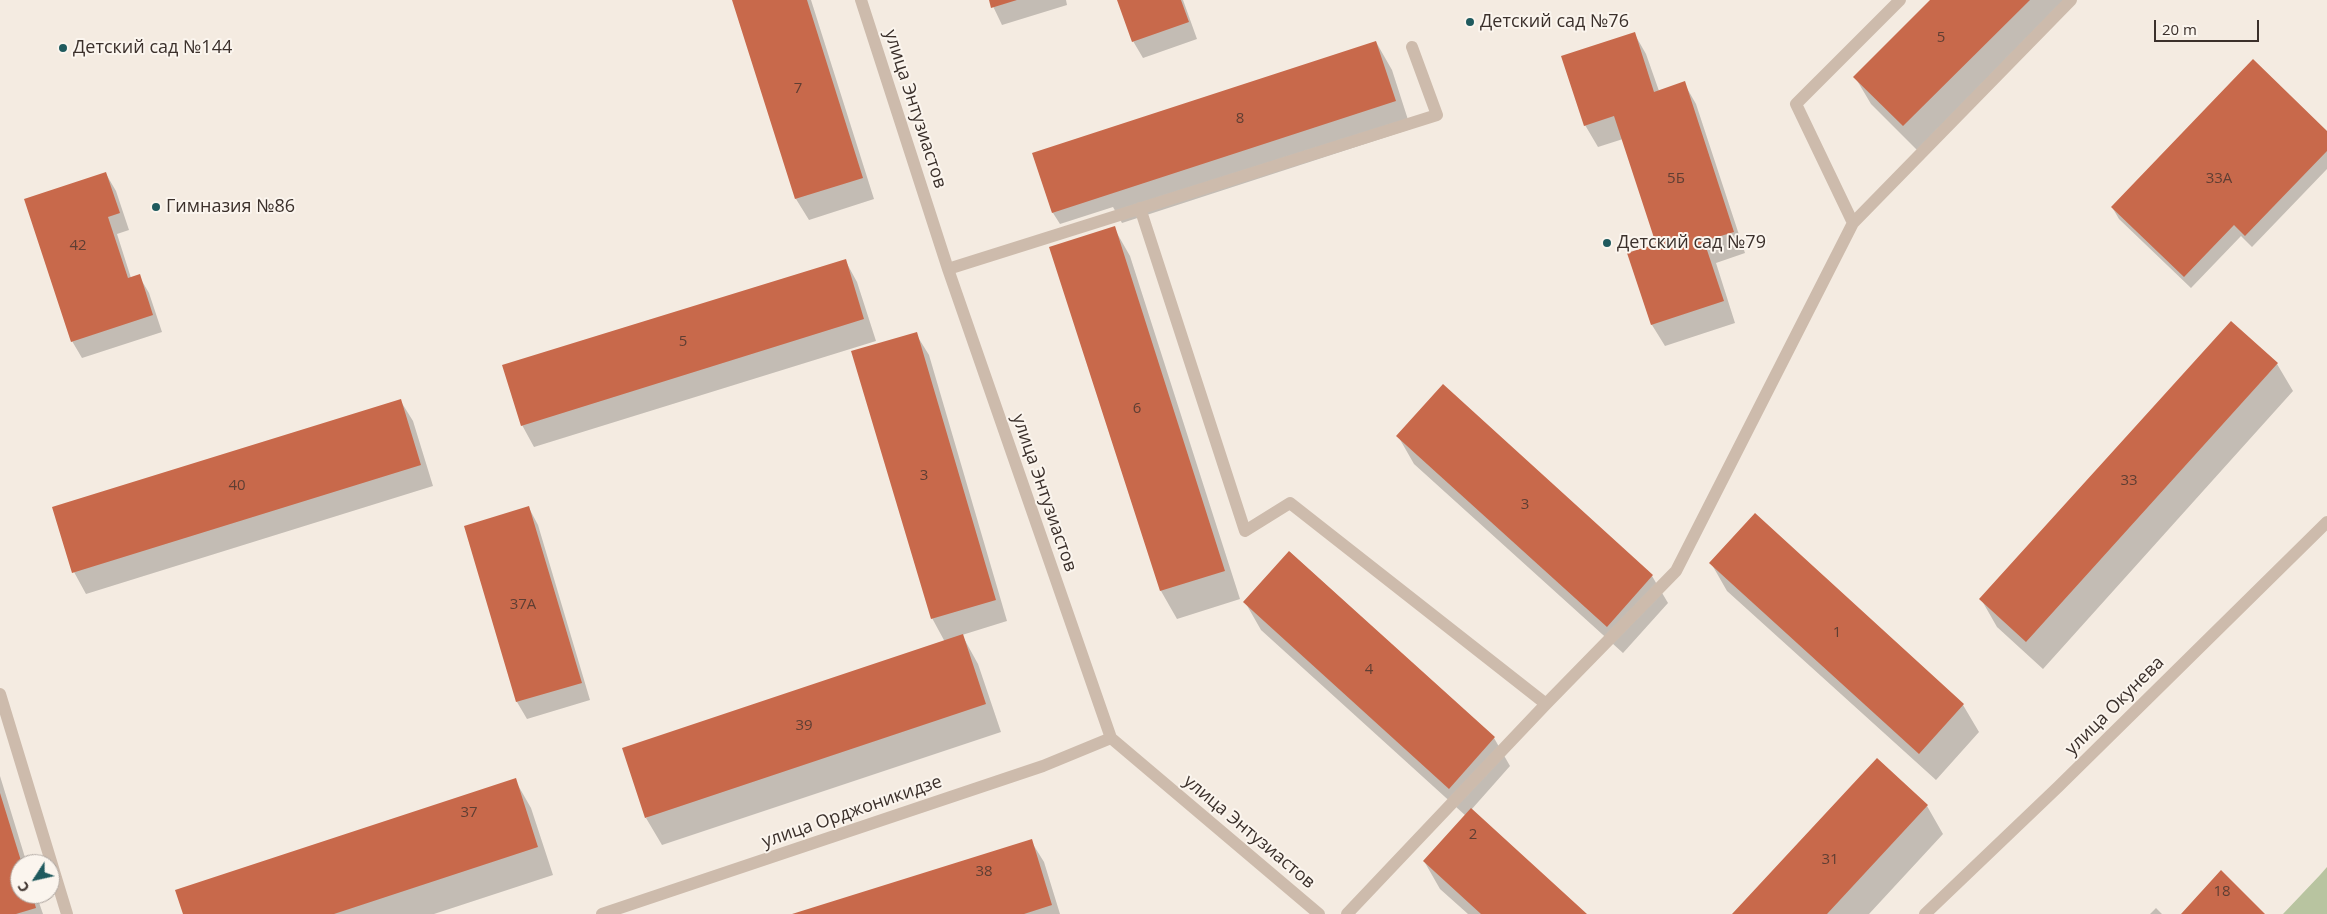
<!DOCTYPE html>
<meta charset="utf-8">
<style>
body{margin:0}
#map{position:relative;width:2327px;height:914px;overflow:hidden;background:#f4ebe1;font-family:"Open Sans",sans-serif}
canvas{display:block}
.north{position:absolute;left:10px;top:854px;width:50px;height:50px;box-sizing:border-box;background:#fbf5ee;border:1px solid #aea6a0;border-radius:50%;rotate:235deg;font-size:14px;font-weight:700;line-height:20px;text-align:center;color:#3b302b}
.north::after{content:'';display:block;margin:auto;width:18px;height:22px;background:#1f5a5e;clip-path:polygon(50% 0,100% 100%,50% 72%,0 100%)}
.scale{position:absolute;left:2154px;top:20px;width:105px;height:22px;box-sizing:border-box;border:2px solid #3b302b;border-top:0;padding-left:6px;font-size:15px;line-height:18px;white-space:nowrap;color:#3b302b;-webkit-text-stroke:4px #fbf5ee;paint-order:stroke}
</style>
<div id="map">
<canvas width="2327" height="914"></canvas>
<div class="north">С</div>
<div class="scale">20 m</div>
</div>
<script>
const context = document.querySelector('canvas').getContext('2d');
context.lineJoin = 'round';
function fillPath(path, color) { context.fillStyle = color; context.fill(path, 'evenodd'); }
const poly = rows => new Path2D(rows.map(r => 'M' + r).join(''));
function strokePath(path, color, width, dash) { context.strokeStyle = color; context.lineWidth = width; context.lineCap = dash ? 'butt' : 'round'; context.setLineDash(dash || []); context.stroke(path); }
function write(font, color, halo, rows, align = 'center') {
  context.font = font + ' "Open Sans",sans-serif'; context.lineWidth = 4; context.setLineDash([]); context.textBaseline = 'middle'; context.strokeStyle = halo; context.fillStyle = color; for (const [text, x, y, turn = 0] of rows) {
    context.save(); context.translate(x, y); context.rotate((+turn || 0) * Math.PI / 180); context.textAlign = isNaN(turn) ? turn : align; if (halo) context.strokeText(text, 0, 0); context.fillText(text, 0, 0); context.restore();
  }
}
const green = poly([
 [2327,867,2327,914,2283,914,2320,875]
]);
const shadow = poly([
 [733,0,811,0,874,199,809,220,796,199],
 [990,0,1066,0,1067,5,1002,25],
 [1118,0,1183,0,1197,39,1143,58,1133,41],
 [1932,0,2073,0,1920,153,1871,104,1855,77],
 [1634,33,1646,54,1659,91,1684,83,1696,104,1745,253,1716,263,1735,323,1665,346,1652,325,1629,254,1658,245,1623,139,1598,147,1585,125],
 [1376,42,1392,70,1411,129,1122,223,1113,207,1060,224,1053,213,1033,154],
 [2327,132,2327,169,2252,247,2241,236,2191,288,2119,219,2112,207],
 [106,174,116,191,129,230,117,234,131,278,139,276,149,293,162,332,82,358,72,341],
 [1114,228,1130,256,1240,599,1177,619,1161,591,1051,248],
 [845,260,857,282,876,341,534,447,522,425],
 [916,334,929,355,1007,621,962,635,978,664,1001,732,662,845,646,818,945,642,932,618],
 [2277,364,2293,391,2043,669,1997,627,1981,599],
 [400,400,413,421,433,486,86,594,74,572],
 [1398,436,1652,576,1668,603,1623,653,1414,464],
 [529,508,538,525,590,700,527,719,517,702,466,527],
 [1290,552,1494,738,1510,766,1471,810,1585,914,1468,914,1440,889,1424,861,1466,816,1261,630,1245,602],
 [1711,563,1963,705,1979,732,1936,780,1727,591],
 [0,776,27,864,20,864,20,894,36,894,43,914,0,914],
 [515,780,531,808,553,875,434,914,184,914],
 [1927,806,1943,834,1869,914,1734,914],
 [1031,841,1044,862,1060,914,795,914],
 [2156,908,2162,914,2150,914]
]);
const building = poly([
 [732,0,807,0,863,178,795,199],
 [989,0,1017,0,991,8],
 [1117,0,1181,0,1189,22,1132,42],
 [1930,0,2030,0,1903,126,1853,77],
 [1635,32,1654,92,1685,81,1734,232,1704,241,1724,301,1651,325,1627,253,1656,244,1614,116,1584,126,1561,56],
 [1376,41,1396,101,1052,213,1032,153],
 [2253,59,2327,131,2327,151,2245,236,2234,225,2184,277,2111,207],
 [106,172,120,213,108,217,128,278,140,274,153,315,71,342,24,199],
 [1115,226,1225,571,1160,591,1049,247],
 [846,259,864,319,521,426,502,365],
 [2231,321,2278,363,2026,642,1979,599],
 [917,332,996,600,931,619,851,351],
 [1443,384,1653,575,1607,627,1396,436],
 [401,399,421,465,72,573,52,507],
 [529,506,582,683,516,702,464,526],
 [1755,513,1964,704,1919,754,1709,563],
 [1289,551,1495,737,1449,789,1243,602],
 [963,634,986,704,645,818,622,748],
 [1877,758,1928,805,1827,914,1732,914],
 [516,778,538,847,334,914,183,914,175,890],
 [0,793,22,864,20,864,20,894,32,894,36,908,16,914,0,914],
 [1471,808,1587,914,1481,914,1423,861],
 [1032,839,1052,905,1024,914,792,914],
 [2221,870,2265,914,2181,914]
]);
const minor = poly([
 [861,0,948,269,1111,738,1319,914],
 [1140,208,1245,531,1290,503,1546,704],
 [1853,223,1796,104,1900,0],
 [948,269,1437,115,1412,47],
 [0,694,67,914],
 [602,914,1043,766,1111,738],
 [1347,914,1546,704,1676,571,1853,223,2071,0],
 [1925,914,2058,787,2327,522]
]);
const markers = [
 [1470,22,5,"#1f5a5e"],
 [63,48,5,"#1f5a5e"],
 [156,207,5,"#1f5a5e"],
 [1607,243,5,"#1f5a5e"]
];
const numberNames = [
 ["5",1941,38],
 ["7",798,89],
 ["8",1240,119],
 ["5Б",1676,179],
 ["33А",2219,179],
 ["42",78,246],
 ["5",683,342],
 ["6",1137,409],
 ["3",924,476],
 ["33",2129,481],
 ["40",237,486],
 ["3",1525,505],
 ["37А",523,605],
 ["1",1837,633],
 ["4",1369,670],
 ["39",804,726],
 ["37",469,813],
 ["2",1473,835],
 ["31",1830,860],
 ["38",984,872],
 ["18",2222,892]
];
const poiNames = [
 ["Детский сад №76",1480,22],
 ["Детский сад №144",73,48],
 ["Гимназия №86",166,207],
 ["Детский сад №79",1617,243]
];
const streetNames = [
 ["улица Энтузиастов",915,109,72],
 ["улица Энтузиастов",1044,493,71],
 ["улица Окунева",2115,706,-45],
 ["улица Орджоникидзе",852,812,-19],
 ["улица Энтузиастов",1249,832,40]
];
fillPath(green, '#b8c4a0');
fillPath(shadow, '#0003');
fillPath(building, '#c8694b');
strokePath(minor, '#cdbbac', 12);
for (const [x, y, r, color] of markers) { const dot = new Path2D(); dot.arc(x, y, r, 0, 2 * Math.PI); context.fillStyle = color; context.fill(dot); strokePath(dot, '#fbf5ee', 2); }
write('15px', '#5e3e33', null, numberNames);
write('18px', '#3b302b', '#fbf5ee', poiNames, 'left');
write('18px', '#3b302b', '#fbf5ee', streetNames);
</script>
